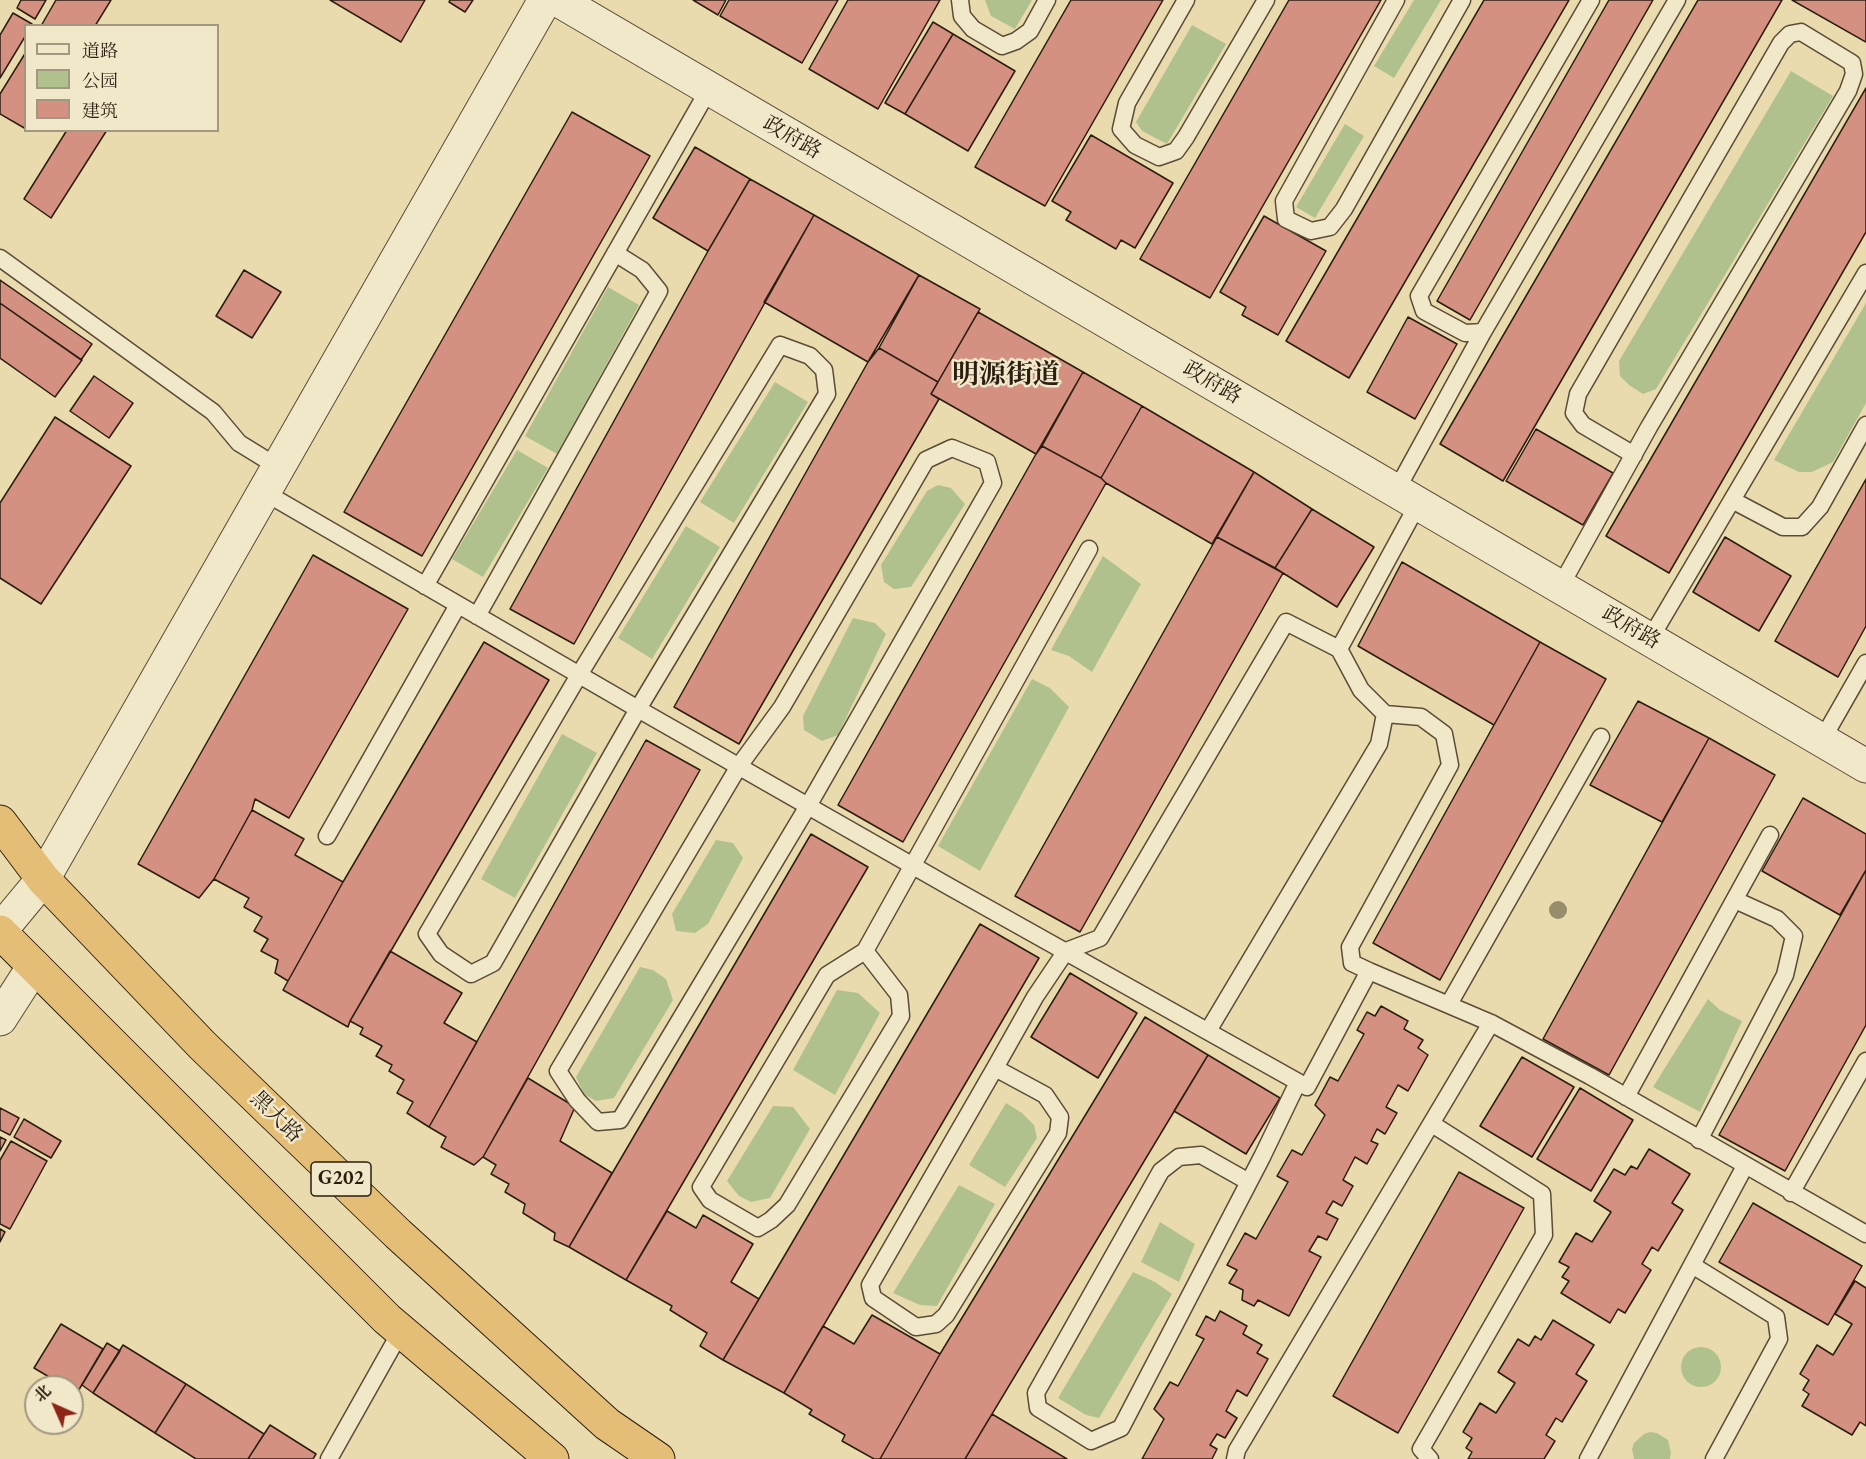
<!DOCTYPE html>
<meta charset="utf-8">
<style>
body{margin:0}
#map{position:relative;width:1866px;height:1459px;overflow:hidden;background:#e9dbad;font-family:"EB Garamond","Noto Serif SC",serif}
canvas{display:block}
.legend{position:absolute;left:24px;top:24px;width:195px;height:108px;box-sizing:border-box;background:#f1e8ca;border:2px solid #a29780;margin:0;padding:8px 10px;list-style:none;font-size:18px;color:#2c1d11}
.legend li{display:flex;align-items:center;gap:12px;height:30px}
.legend b{width:30px;border:2px solid #a29780}
.north{position:absolute;left:24px;top:1375px;width:60px;height:60px;box-sizing:border-box;background:#f1e8ca;border:2px solid #a29780;border-radius:50%;rotate:315deg;font-size:16px;font-weight:700;line-height:24px;text-align:center;color:#2c1d11}
.north::after{content:'';display:block;margin:auto;width:21px;height:27px;background:#8f2418;clip-path:polygon(50% 0,100% 100%,50% 72%,0 100%)}
</style>
<div id="map">
<canvas width="1866" height="1459"></canvas>
<ul class="legend">
<li><b style="height:8px;background:#f1e8ca"></b>道路</li>
<li><b style="height:16px;background:#b1c18e"></b>公园</li>
<li><b style="height:16px;background:#d49080"></b>建筑</li>
</ul>
<div class="north">北</div>
</div>
<script>
const context = document.querySelector('canvas').getContext('2d');
context.lineJoin = 'round';
function fillPath(path, color) { context.fillStyle = color; context.fill(path, 'evenodd'); }
const poly = rows => new Path2D(rows.map(r => 'M' + r).join(''));
function strokePath(path, color, width, dash) { context.strokeStyle = color; context.lineWidth = width; context.lineCap = dash ? 'butt' : 'round'; context.setLineDash(dash || []); context.stroke(path); }
function write(font, color, halo, rows, align = 'center') {
  context.font = font + ' "EB Garamond","Noto Serif SC",serif'; context.lineWidth = 5; context.setLineDash([]); context.textBaseline = 'middle'; context.strokeStyle = halo; context.fillStyle = color; for (const [text, x, y, turn = 0] of rows) {
    context.save(); context.translate(x, y); context.rotate((+turn || 0) * Math.PI / 180); context.textAlign = isNaN(turn) ? turn : align; if (halo) context.strokeText(text, 0, 0); context.fillText(text, 0, 0); context.restore();
  }
}
const green = poly([
 [985,0,1032,0,1015,29,991,16],
 [1414,0,1441,0,1394,78,1374,66],
 [1192,25,1226,44,1167,144,1142,131,1136,122],
 [1791,71,1833,96,1656,389,1643,394,1629,385,1620,376,1619,361],
 [1345,124,1364,136,1315,218,1296,207],
 [608,287,639,305,557,454,525,436],
 [1866,303,1866,403,1833,462,1812,472,1799,472,1774,460],
 [775,382,808,402,734,523,700,502],
 [517,450,548,468,483,577,452,559],
 [938,485,951,488,965,504,911,587,894,589,884,582,881,565,927,491],
 [686,526,720,547,652,659,618,638],
 [1103,556,1141,584,1092,672,1069,656,1051,650],
 [853,618,875,623,886,634,838,735,822,741,804,730,803,716],
 [1032,679,1050,688,1069,707,980,871,938,846],
 [562,734,597,753,515,898,481,879],
 [716,840,733,843,743,858,708,924,695,933,676,931,672,914],
 [640,967,653,970,666,979,673,1000,614,1098,596,1101,584,1094,576,1077],
 [837,990,858,993,880,1013,835,1095,793,1070],
 [1708,999,1720,1010,1742,1021,1700,1112,1653,1087],
 [1006,1103,1022,1113,1034,1125,1037,1138,1005,1187,969,1165],
 [773,1106,793,1107,810,1129,770,1198,751,1202,739,1196,727,1181],
 [959,1185,995,1204,937,1306,920,1305,893,1293],
 [1160,1222,1195,1244,1179,1282,1141,1262],
 [1133,1272,1155,1282,1172,1294,1099,1418,1086,1415,1058,1398],
 '1681 1367a20 20 0 1 1 40 0a20 20 0 1 1-40 0Z',
 [1650,1432,1657,1433,1668,1440,1671,1453,1670,1459,1634,1459,1632,1449,1634,1443,1644,1434]
]);
const building = poly([
 [21,0,46,0,35,19,17,8,21,0],
 [56,0,111,0,95,26,41,26,56,0],
 [330,0,425,0,401,42,330,0],
 [450,0,473,0,465,12,449,2,450,0],
 [693,0,726,0,718,15,693,0],
 [729,0,838,0,802,63,720,16,729,0],
 [848,0,940,0,878,109,809,69,848,0],
 [1071,0,1163,0,1045,206,975,167,1071,0],
 [1289,0,1381,0,1210,298,1140,259,1289,0],
 [1484,0,1569,0,1349,378,1286,341,1484,0],
 [1609,0,1653,0,1470,320,1437,301,1609,0],
 [1698,0,1782,0,1503,481,1440,444,1698,0],
 [1792,0,1866,0,1866,42,1792,0],
 [13,13,32,24,26,26,26,35,0,78,0,35,13,13],
 [933,22,953,34,905,114,885,103,933,22],
 [953,34,1015,71,968,151,905,114,953,34],
 [26,52,26,129,0,114,0,94,26,52],
 [1866,88,1866,232,1669,573,1606,536,1866,88],
 [572,112,650,156,422,556,344,512,572,112],
 [67,130,107,130,51,218,24,199,67,130],
 [1091,135,1173,183,1135,248,1121,240,1116,249,1066,220,1071,212,1052,201,1091,135],
 [695,147,750,179,708,251,653,218,695,147],
 [750,179,814,215,574,644,510,609,708,251,750,179],
 [814,215,919,275,868,362,764,302,814,215],
 [1264,216,1326,251,1278,335,1242,315,1246,307,1220,292,1264,216],
 [244,270,281,292,252,338,216,316,244,270],
 [919,275,980,309,938,382,879,348,919,275],
 [0,280,92,344,81,360,0,303,0,280],
 [0,303,82,360,55,397,0,358,0,303],
 [978,312,1083,372,1036,454,931,394,978,312],
 [1408,317,1457,344,1415,419,1367,392,1408,317],
 [879,348,938,382,931,394,939,399,739,744,674,707,868,362,879,348],
 [1083,372,1142,406,1101,478,1042,446,1083,372],
 [94,376,133,403,109,438,70,411,94,376],
 [1142,406,1254,472,1212,544,1106,483,1101,478,1142,406],
 [55,417,131,466,41,604,0,578,0,503,55,417],
 [1536,429,1613,473,1583,525,1506,481,1536,429],
 [1042,446,1101,478,1106,483,903,842,838,805,1036,454,1042,446],
 [1254,472,1312,509,1275,568,1217,537,1254,472],
 [1866,479,1866,626,1838,677,1775,641,1866,479],
 [1312,509,1374,547,1337,607,1275,568,1312,509],
 [1217,537,1283,573,1080,932,1015,896,1217,537],
 [1725,537,1791,576,1759,631,1693,592,1725,537],
 [313,555,408,609,289,818,255,799,252,810,214,879,199,898,138,864,313,555],
 [1402,562,1540,642,1494,725,1358,646,1402,562],
 [484,642,549,680,350,1021,348,1027,283,990,343,882,484,642],
 [1540,642,1606,679,1440,980,1373,943,1540,642],
 [1638,701,1709,738,1662,822,1590,785,1638,701],
 [1709,738,1775,775,1609,1075,1543,1039,1709,738],
 [646,740,700,770,483,1157,474,1165,441,1147,446,1137,429,1127,646,740],
 [1803,798,1866,834,1866,870,1840,915,1762,871,1803,798],
 [252,810,304,839,295,855,343,882,288,981,275,973,278,960,261,951,268,939,254,931,262,917,244,907,249,898,214,879,252,810],
 [811,834,868,867,626,1280,569,1247,811,834],
 [1866,870,1866,1025,1785,1171,1719,1135,1866,870],
 [980,924,1039,958,784,1393,723,1360,980,924],
 [390,951,462,993,444,1023,477,1042,429,1127,407,1113,413,1102,397,1093,404,1080,389,1071,392,1065,376,1056,382,1046,360,1034,363,1028,350,1021,390,951],
 [1070,973,1137,1013,1098,1078,1031,1037,1070,973],
 [1381,1006,1408,1021,1404,1029,1423,1040,1418,1048,1428,1055,1408,1091,1398,1085,1386,1107,1397,1113,1385,1134,1377,1129,1371,1141,1378,1144,1367,1164,1355,1157,1343,1180,1353,1186,1342,1206,1333,1201,1326,1213,1338,1219,1327,1240,1318,1236,1309,1251,1321,1257,1289,1316,1258,1300,1254,1306,1242,1300,1243,1290,1229,1283,1237,1270,1227,1265,1245,1233,1256,1239,1288,1182,1277,1176,1292,1150,1302,1155,1325,1115,1315,1105,1330,1077,1338,1081,1364,1034,1357,1030,1367,1012,1375,1016,1381,1006],
 [1145,1017,1208,1055,965,1459,880,1459,940,1354,1145,1017],
 [1208,1055,1280,1098,1246,1154,1174,1111,1208,1055],
 [1522,1057,1574,1087,1532,1157,1480,1126,1522,1057],
 [528,1078,575,1107,560,1141,612,1173,569,1247,554,1240,555,1233,523,1213,525,1204,505,1192,509,1184,491,1174,496,1165,483,1157,528,1078],
 [1580,1088,1633,1120,1591,1191,1537,1159,1580,1088],
 [0,1108,19,1118,10,1135,0,1130,0,1108],
 [24,1119,61,1141,51,1158,14,1137,24,1119],
 [0,1137,6,1140,0,1151,0,1137],
 [11,1141,47,1161,10,1229,0,1224,0,1160,11,1141],
 [1649,1149,1690,1174,1672,1203,1683,1210,1658,1251,1652,1247,1642,1264,1651,1270,1625,1313,1618,1309,1610,1323,1561,1293,1569,1281,1562,1277,1569,1267,1559,1262,1576,1233,1592,1242,1611,1212,1594,1201,1614,1169,1625,1175,1631,1166,1637,1169,1649,1149],
 [1459,1172,1524,1208,1398,1433,1333,1396,1459,1172],
 [1753,1203,1862,1266,1828,1325,1719,1262,1753,1203],
 [667,1211,696,1228,703,1215,753,1244,731,1282,759,1299,723,1360,700,1346,707,1333,670,1310,672,1306,626,1280,667,1211],
 [0,1229,5,1232,0,1242,0,1229],
 [1855,1281,1866,1288,1866,1426,1860,1422,1852,1435,1802,1406,1809,1394,1803,1390,1809,1380,1800,1374,1817,1345,1833,1355,1852,1324,1835,1314,1855,1281],
 [1220,1311,1247,1326,1243,1334,1262,1345,1257,1353,1268,1359,1247,1396,1237,1390,1226,1411,1237,1418,1225,1438,1217,1434,1210,1445,1217,1449,1212,1459,1142,1459,1164,1419,1154,1409,1170,1382,1178,1386,1204,1339,1196,1335,1206,1316,1215,1321,1220,1311],
 [872,1315,940,1354,880,1459,874,1459,842,1441,845,1435,809,1414,812,1410,784,1393,823,1326,854,1344,872,1315],
 [1553,1320,1594,1345,1576,1374,1587,1381,1562,1422,1556,1418,1546,1435,1555,1441,1544,1459,1468,1459,1472,1452,1466,1448,1472,1438,1463,1432,1480,1403,1496,1413,1515,1383,1498,1372,1518,1339,1529,1346,1535,1336,1541,1340,1553,1320],
 [61,1324,103,1349,77,1393,72,1390,72,1387,66,1387,34,1368,61,1324],
 [107,1343,120,1351,93,1393,82,1385,107,1343],
 [123,1345,186,1384,155,1433,93,1393,123,1345],
 [186,1384,264,1434,248,1459,196,1459,155,1433,186,1384],
 [992,1414,1067,1459,965,1459,992,1414],
 [270,1425,316,1454,313,1459,248,1459,270,1425]
]);
const service = poly([
 [960,0,962,16,973,29,1002,46,1016,41,1030,31,1047,0],
 [1186,0,1127,103,1121,129,1135,145,1159,157,1176,151,1186,137,1266,0],
 [1396,0,1284,201,1286,219,1311,231,1330,227,1344,209,1462,0],
 [1591,0,1419,296,1424,311,1465,333,1483,332,1677,0],
 [0,258,213,412,239,443,278,467],
 [780,345,810,356,824,370,827,394,638,709,493,963,471,974,441,954,427,934,579,675,780,345],
 [952,448,987,462,993,483,808,806,620,1120,598,1122,577,1100,558,1071,739,766,782,707,926,460,952,448],
 [1396,491,1483,332],
 [264,492,638,709,950,887,1307,1087,1369,971,1491,1023,1590,1076,1866,1234],
 [1732,500,1783,527,1802,527,1820,507,1866,425],
 [425,586,709,89],
 [1560,587,1649,427,1848,91,1854,74,1852,63,1801,32,1790,34,1781,43,1578,394,1574,413,1583,425,1634,455],
 [477,616,659,291,642,270,615,253],
 [1650,639,1866,273],
 [1822,740,1866,663],
 [327,836,458,605],
 [865,951,899,995,901,1016,787,1205,771,1220,758,1228,710,1200,701,1187,827,975,865,951,1089,549],
 [1369,971,1352,963,1350,947,1450,765,1444,734,1421,717,1385,714],
 [1449,1004,1601,737],
 [1208,1031,1379,744,1385,714,1361,690,1339,649],
 [995,1068,1045,1095,1060,1117,1058,1133,946,1315,936,1324,916,1327,873,1298,870,1285,995,1068,1035,997,1066,951,1100,938,1286,622,1339,649,1418,504],
 [1626,1097,1770,835],
 [1699,1140,1785,975,1794,936,1777,919,1735,900],
 [1249,1182,1201,1155,1179,1157,1161,1171,1036,1393,1038,1408,1091,1441,1121,1428,1262,1157,1298,1082],
 [1791,1193,1866,1061],
 [1692,1265,1776,1317,1779,1339,1714,1459],
 [329,1459,401,1331],
 [1235,1459,1237,1450,1491,1023],
 [1430,1459,1421,1449,1544,1235,1542,1194,1432,1124],
 [1588,1459,1745,1166]
]);
const minor = poly([
 [0,1019,34,966]
]);
const tertiary = poly([
 [558,0,1866,766],
 [0,931,43,879,545,0]
]);
const trunk = poly([
 [0,822,43,879,202,1045,398,1234,607,1424,658,1459],
 [0,932,387,1319,552,1459]
]);
const trees = [
 [1558,910]
];
const shields = [
 [341,1179,60]
];
const shieldNames = [
 ["G202",341,1179]
];
const streetNames = [
 ["政府路",792,138,30],
 ["政府路",1212,383,30],
 ["政府路",1631,628,30],
 ["黑大路",276,1117,44]
];
const districtNames = [
 ["明源街道",1006,376]
];
fillPath(green, '#b1c18e');
fillPath(building, '#d49080');
strokePath(building, '#2c1d11', 1.5);
strokePath(service, '#5b4c38', 19);
strokePath(minor, '#5b4c38', 35);
strokePath(tertiary, '#5b4c38', 35);
strokePath(trunk, '#2c1d11', 35);
strokePath(service, '#f1e8ca', 16);
strokePath(minor, '#f1e8ca', 33);
strokePath(tertiary, '#f1e8ca', 33);
strokePath(trunk, '#e4be76', 33);
context.fillStyle = '#978d6c';
for (const [x, y] of trees) { context.beginPath(); context.arc(x, y, 9, 0, 2 * Math.PI); context.fill(); }
for (const [x, y, w] of shields) { const box = new Path2D(); box.roundRect(x - w / 2, y - 17, w, 34, 4.5); context.fillStyle = '#f1e8ca'; context.fill(box); strokePath(box, '#2c1d11', 1.5); }
write('bold 20px', '#2c1d11', null, shieldNames);
write('21px', '#2c1d11', '#f1e8ca', streetNames);
write('bold 27px', '#2c1d11', '#f1e8ca', districtNames);
</script>
